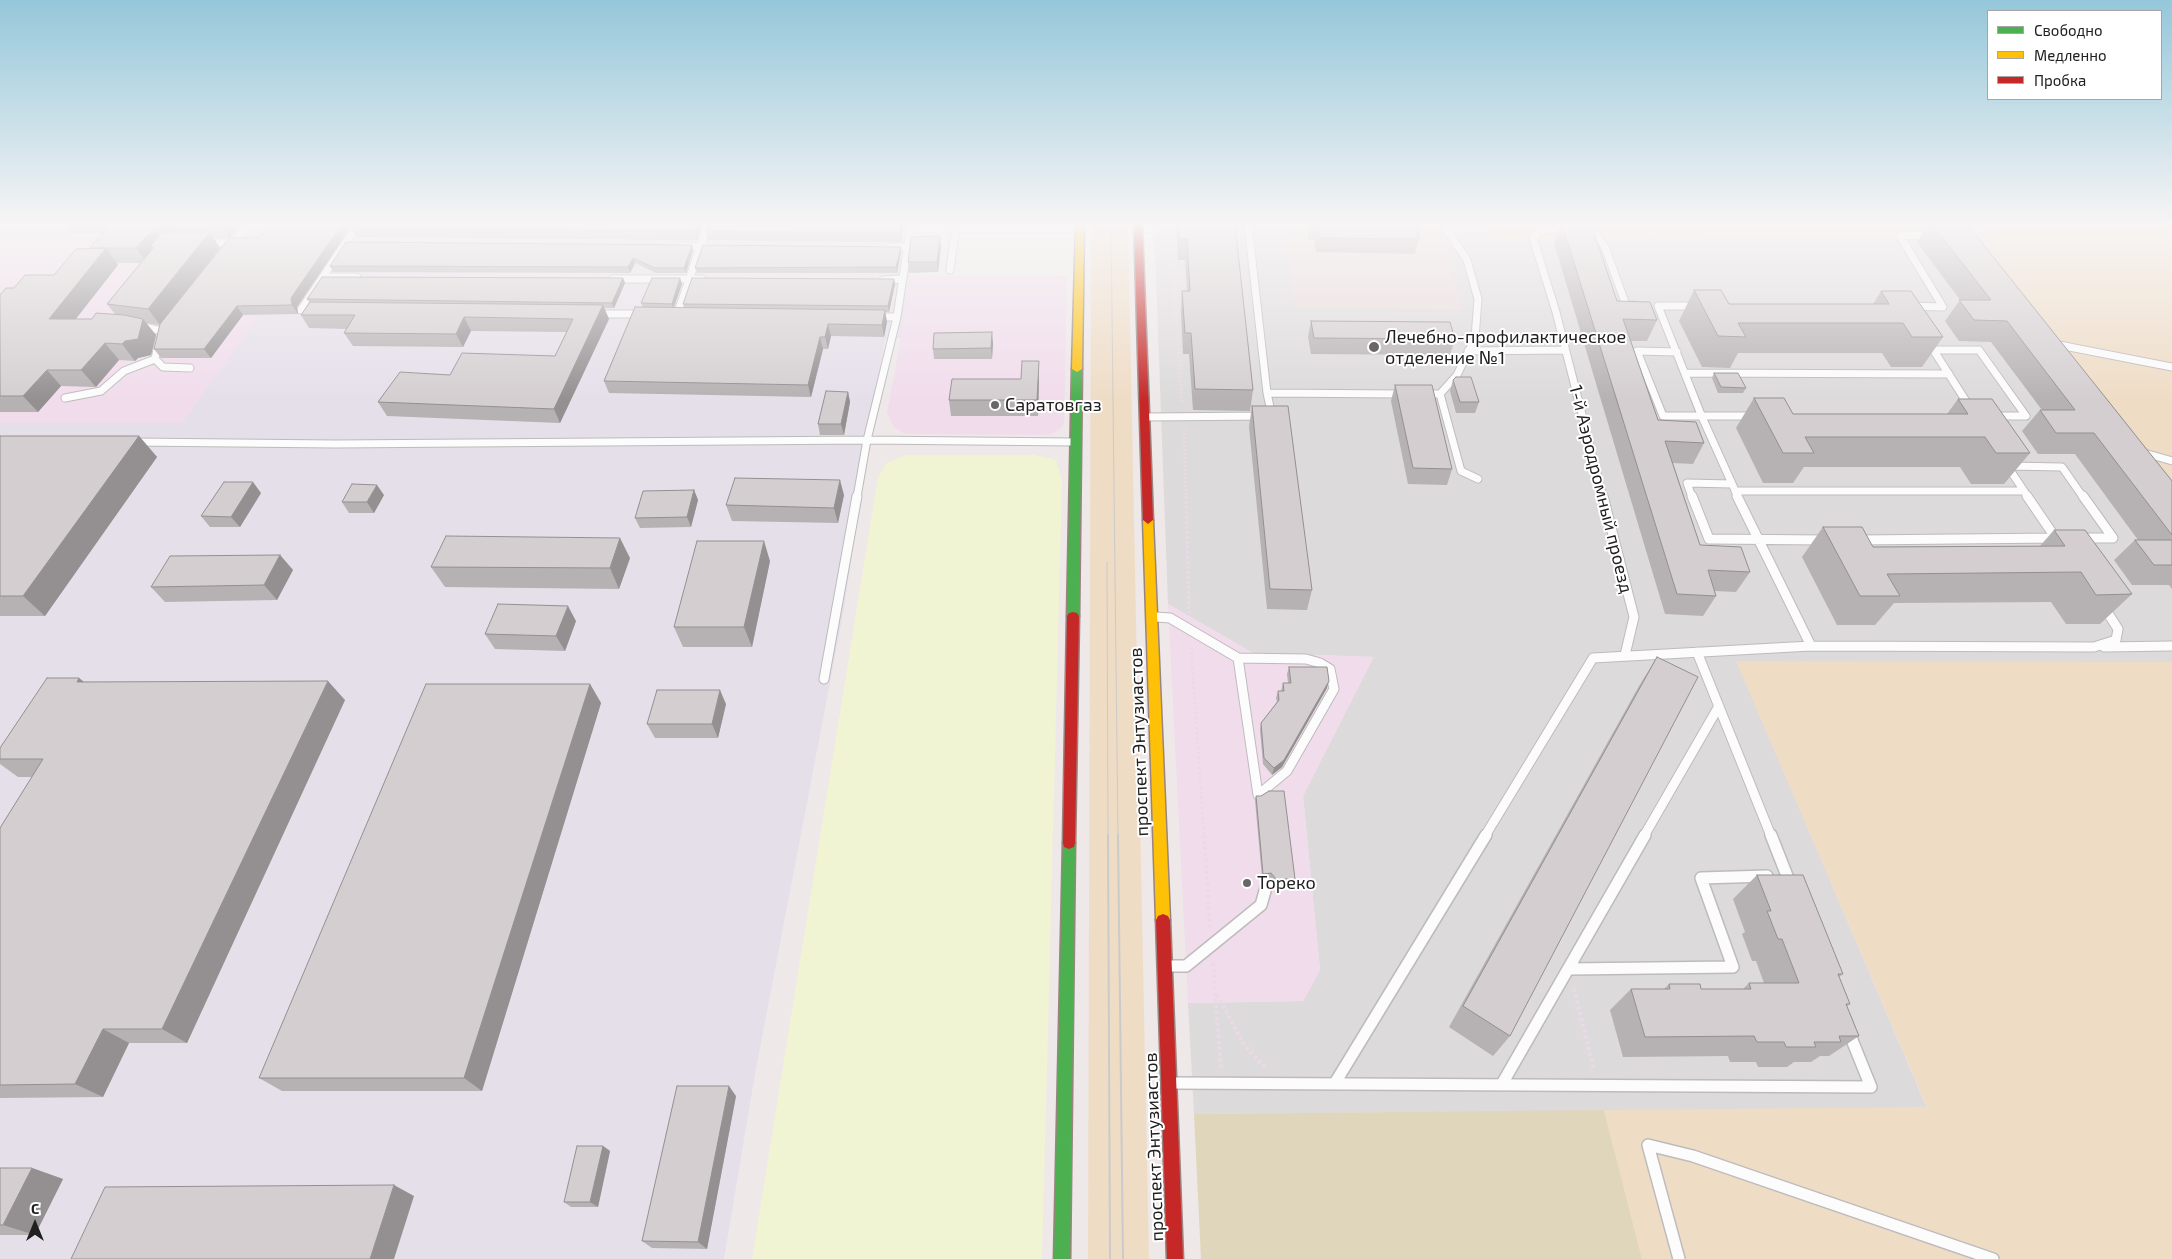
<!DOCTYPE html>
<meta charset="utf-8">
<style>
body{margin:0}
#map{position:relative;width:2172px;height:1259px;overflow:hidden;background:#eee8e9;font-family:"Exo 2",sans-serif}
canvas{display:block}
.legend{position:absolute;left:1987px;top:10px;width:175px;height:90px;box-sizing:border-box;background:#fff;border:1px solid #a6a6a6;margin:0;padding:6px 9px;list-style:none;font-size:15px;color:#202020}
.legend li{display:flex;align-items:center;gap:10px;height:25px}
.legend b{width:25px;border:1px solid #a6a6a6}
.north{position:absolute;left:10px;top:1199px;width:50px;height:50px;-webkit-text-stroke:4px #fff;paint-order:stroke;rotate:0deg;font-size:14px;font-weight:700;line-height:20px;text-align:center;color:#202020}
.north::after{content:'';display:block;margin:auto;width:18px;height:22px;background:#202020;clip-path:polygon(50% 0,100% 100%,50% 72%,0 100%)}
</style>
<div id="map">
<canvas width="2172" height="1259"></canvas>
<ul class="legend">
<li><b style="height:6px;background:#4caf50"></b>Свободно</li>
<li><b style="height:6px;background:#ffc107"></b>Медленно</li>
<li><b style="height:6px;background:#c62828"></b>Пробка</li>
</ul>
<div class="north">С</div>
</div>
<script>
const context = document.querySelector('canvas').getContext('2d');
context.lineJoin = 'round';
function fillPath(path, color) { context.fillStyle = color; context.fill(path, 'evenodd'); }
const poly = rows => new Path2D(rows.map(r => 'M' + r).join(''));
function strokePath(path, color, width, dash) { context.strokeStyle = color; context.lineWidth = width; context.lineCap = dash ? 'butt' : 'round'; context.setLineDash(dash || []); context.stroke(path); }
function write(font, color, halo, rows, align = 'center') {
  context.font = font + ' "Exo 2",sans-serif'; context.lineWidth = 4; context.setLineDash([]); context.textBaseline = 'middle'; context.strokeStyle = halo; context.fillStyle = color; for (const [text, x, y, turn = 0] of rows) {
    context.save(); context.translate(x, y); context.rotate((+turn || 0) * Math.PI / 180); context.textAlign = isNaN(turn) ? turn : align; if (halo) context.strokeText(text, 0, 0); context.fillText(text, 0, 0); context.restore();
  }
}
const residential = poly([
 [1154,224,1453,224,1457,239,1493,240,1966,234,2172,489,2172,662,1737,662,1927,1108,1194,1114,1188,1003,1303,1001,1320,970,1303,796,1373,657,1253,653,1168,604]
]);
const commercial = poly([
 [0,224,326,224,182,424,0,423],
 [909,275,1067,276,1064,424,1059,430,1049,435,905,434,894,427,887,413,901,338],
 [1168,604,1253,653,1374,657,1303,796,1320,970,1303,1001,1188,1003]
]);
const industrial = poly([
 [326,224,916,224,901,338,885,339,842,620,755,1074,724,1259,0,1259,0,423,182,423],
 [1453,224,1489,224,1493,240,1456,239]
]);
const education = poly([
 [1285,224,1437,224,1463,310,1296,307]
]);
const grass = poly([
 [1091,224,1128,224,1149,1259,1088,1259],
 [1489,224,2172,224,2172,489,1966,234,1493,240],
 [1736,661,2172,662,2172,1259,1642,1259,1604,1110,1927,1107]
]);
const forest = poly([
 [1604,1110,1642,1259,1201,1259,1194,1114]
]);
const park = poly([
 [907,455,1035,455,1056,460,1062,480,1042,1259,752,1259,878,477,887,463]
]);
const pathFar2 = poly([
 [1170,224,1182,403],
 [1612,234,1793,232,1820,224],
 [1184,429,1186,497]
]);
const pathFar1 = poly([
 [1186,496,1189,613],
 [1191,647,1204,836]
]);
const path = poly([
 [1204,835,1210,927],
 [1213,963,1221,1069],
 [1574,989,1594,1070],
 [1217,995,1245,1046,1266,1068]
]);
const laneFar2 = poly([
 [1570,228,1540,230,1533,238,1556,312,1603,497],
 [1583,231,1596,235,1605,247,1626,305,1633,305],
 [1967,238,1965,235,1982,227,1981,224],
 [206,243,231,243],
 [230,246,250,224],
 [680,246,715,247],
 [890,247,907,247],
 [950,270,956,224],
 [323,277,357,277],
 [613,279,702,279],
 [883,280,903,279],
 [1697,306,1658,306,1702,417,1738,497],
 [1910,306,1943,307,1900,236,1932,235],
 [315,310,301,310,358,224],
 [596,314,643,314],
 [677,315,708,224],
 [876,317,897,317,867,440,1074,442],
 [897,317,911,224],
 [140,326,162,331],
 [159,340,155,359,163,367,190,368],
 [1927,340,1971,409],
 [2054,344,2172,367],
 [1934,350,1979,350,2026,416,1993,416],
 [1468,351,1565,350],
 [1677,352,1637,351,1663,416,1753,416],
 [1685,373,1949,374],
 [1267,393,1404,394],
 [1422,394,1440,394,1461,471,1478,479],
 [1440,394,1457,375,1475,338,1478,299,1467,260,1443,224],
 [65,398,101,391,124,371,155,359],
 [1146,417,1272,416,1267,393,1248,224],
 [133,442,336,444,867,440,857,497],
 [2141,452,2172,461],
 [2006,464,2028,497],
 [2008,466,2062,467,2083,497],
 [1735,491,2024,491],
 [1692,497,1687,483,1732,484]
]);
const laneFar1 = poly([
 [1603,496,1634,617,1625,655],
 [1692,496,1709,539,1825,540],
 [1737,496,1811,646],
 [2027,496,2059,543],
 [2080,538,2113,538,2083,496],
 [1858,540,2057,538],
 [1156,617,1170,618,1238,658,1258,795],
 [2104,647,2172,646],
 [1697,652,1771,836],
 [1238,658,1306,659,1320,663,1330,669,1334,689,1287,771,1258,795],
 [824,679,857,496],
 [1485,836,1593,658,1811,646,2094,647,2116,640,2118,629,2104,607],
 [1644,836,1719,706]
]);
const lane = poly([
 [1771,835,1791,886],
 [1169,966,1186,966,1261,905,1267,884],
 [1569,969,1733,967,1701,878,1767,876],
 [1174,1083,1871,1087,1848,1030],
 [1335,1083,1486,835],
 [1502,1084,1645,835],
 [1679,1259,1648,1145,1693,1156,1993,1259]
]);
const fast = poly([
 [1077,366,1082,369,1079,616,1077,619,1073,620,1069,619,1067,616,1072,369,1077,366],
 [1069,837,1074,839,1075,843,1070,1259,1054,1259,1063,843,1064,839,1069,837]
]);
const slow = poly([
 [1076,224,1084,224,1082,369,1077,372,1072,369,1076,224],
 [1148,516,1153,520,1170,920,1168,924,1163,926,1158,924,1156,920,1143,520,1148,516]
]);
const jam = poly([
 [1134,224,1142,224,1153,520,1148,524,1143,520,1134,224],
 [1073,612,1077,613,1079,616,1075,843,1074,847,1069,849,1064,847,1063,843,1067,616,1069,613,1073,612],
 [1163,914,1168,916,1170,920,1183,1259,1167,1259,1156,920,1158,916,1163,914]
]);
const tramFar1 = poly([
 [1111,224,1118,836],
 [1107,562,1108,836]
]);
const tram = poly([
 [1108,835,1110,1259],
 [1118,835,1123,1259]
]);
const wall = poly([
 [65,224,240,224,229,238,213,238,220,248,176,304,260,237,269,224,353,224,297,307,298,314,243,315,211,358,161,358,154,349,160,325,146,323,156,335,151,355,138,358,135,361,119,360,96,387,61,386,38,412,0,412,0,295,14,288,54,275,90,248,103,233,72,233],
 [117,263,141,263,107,304,115,314,92,319,76,319,118,265],
 [353,224,702,224,697,240,356,237,351,228],
 [904,224,901,242,708,240,706,231],
 [1176,224,1235,224,1253,390,1250,411,1193,410,1189,354,1183,354,1181,312,1182,291,1187,291,1185,260,1178,260],
 [1306,224,1422,224,1422,227,1415,254,1316,252,1314,240,1308,240],
 [1561,224,1591,224,1617,301,1657,320,1647,341,1631,341,1658,420,1704,443,1693,464,1673,463,1700,545,1750,572,1736,592,1715,591,1716,596,1703,616,1665,614,1554,243],
 [1928,224,1967,224,2172,481,2172,589,2169,585,2132,585,2114,560,2135,540,2138,540,2075,454,2038,454,2022,431,2040,410,2042,410,1991,342,1959,341,1945,321,1960,300,1917,242],
 [692,245,693,250,686,273,656,273,635,263,630,273,333,272,330,266],
 [901,247,901,252,897,273,697,273,695,268],
 [941,247,938,272,909,273,908,262],
 [623,278,625,283,614,308,604,308,609,319,560,423,387,416,378,402,450,375,555,356,567,332,471,331,463,347,353,346,344,333,347,329,309,328,301,315,309,302,307,299],
 [680,278,682,284,674,308,684,308,683,304,894,279,895,284,889,312,885,312,887,322,884,337,831,336,828,349,823,349,811,397,609,393,604,381,643,307,641,303],
 [1694,290,1729,304,1873,304,1881,291,1943,337,1922,367,1891,367,1882,353,1738,353,1730,368,1702,367,1679,321],
 [1311,321,1455,339,1450,355,1311,354,1308,337],
 [993,343,992,359,934,359,933,349],
 [1714,373,1746,388,1743,393,1718,393,1712,378],
 [1039,377,1038,416,951,416,949,400,1021,379],
 [1453,380,1479,402,1475,413,1456,413,1450,391],
 [1395,385,1452,469,1447,485,1408,484,1391,401],
 [848,392,850,402,844,435,820,435,818,424],
 [1754,398,1793,414,1947,414,1958,399,2030,453,2004,484,1971,484,1960,467,1804,467,1793,483,1763,483,1736,428],
 [1252,406,1312,590,1307,610,1267,609,1249,427],
 [0,436,139,436,157,457,45,616,0,616],
 [694,490,698,500,691,527,640,528,635,518],
 [261,493,240,527,210,527,201,516],
 [384,495,374,513,349,513,342,502],
 [844,495,838,523,732,521,726,505],
 [1823,527,1873,547,2040,546,2054,530,2132,594,2100,624,2066,624,2051,602,1894,603,1875,625,1837,625,1802,557],
 [280,555,293,570,277,600,165,602,151,587],
 [630,558,619,589,445,587,431,567],
 [770,561,752,647,683,647,674,627],
 [576,621,565,651,495,649,485,634],
 [1657,657,1510,1036,1493,1056,1449,1027,1639,686],
 [1289,667,1327,688,1282,767,1272,775,1263,764,1260,730,1261,723,1277,702,1276,698,1278,691,1281,691,1283,683,1288,683,1287,674],
 [79,678,84,682,345,700,187,1043,129,1043,103,1097,0,1098,0,828,32,777,18,777,0,764,0,748],
 [590,684,601,703,482,1091,282,1091,259,1078],
 [726,704,718,738,655,738,647,724],
 [1256,796,1295,879,1293,884,1274,884,1270,877,1262,878,1255,800],
 [1757,875,1843,974,1839,977,1850,1004,1847,1006,1859,1036,1829,1056,1820,1056,1811,1062,1794,1062,1787,1067,1758,1067,1756,1062,1730,1062,1728,1056,1623,1057,1610,1010,1631,989,1664,989,1669,984,1701,989,1743,989,1749,983,1764,983,1756,961,1752,961,1742,934,1745,932,1733,899],
 [736,1096,707,1249,652,1248,642,1241],
 [603,1146,610,1151,598,1207,571,1207,564,1202],
 [0,1168,32,1168,63,1179,35,1235,0,1235]
]);
const shadedWall = poly([
 [158,224,174,224,177,229,157,251,154,247,150,247,155,254,147,263,136,248],
 [220,224,240,224,229,238],
 [342,224,353,224,297,307,298,314,292,305,291,298],
 [697,224,702,224,697,240,694,231],
 [901,224,904,224,901,242,900,233],
 [210,232,220,248,160,325,148,309],
 [940,236,941,247,938,272,937,262],
 [692,245,693,250,686,273,684,268],
 [901,247,901,252,897,273,896,267],
 [106,248,118,265,63,335,49,319],
 [633,258,635,263,630,273,628,267],
 [623,278,625,283,614,308,612,303],
 [680,278,682,284,673,309,672,304],
 [894,279,895,284,889,312,888,306],
 [603,305,609,319,560,423,554,409],
 [237,306,243,315,211,358,204,349],
 [885,310,887,322,884,337,882,325],
 [464,317,471,331,463,347,456,334],
 [143,319,156,335,151,355,138,358,135,361,122,344],
 [828,324,831,336,828,349,825,337],
 [992,332,993,343,992,359,991,348],
 [820,337,823,349,811,397,808,385],
 [105,343,119,360,96,387,81,370],
 [1039,361,1039,377,1038,416,1037,400],
 [47,370,61,386,38,412,23,396],
 [848,392,850,402,844,435,841,424],
 [139,436,157,457,45,616,23,596],
 [840,480,844,495,838,523,834,508],
 [253,482,261,493,240,527,231,517],
 [377,485,384,495,374,513,367,502],
 [694,490,698,500,691,527,687,517],
 [620,538,630,558,619,589,610,568],
 [764,541,770,561,752,647,744,627],
 [280,555,293,570,277,600,264,585],
 [568,606,576,621,565,651,556,636],
 [79,678,102,697,77,682],
 [328,681,345,700,187,1043,162,1029],
 [1329,681,1327,688,1282,767,1272,775,1274,768],
 [590,684,601,703,482,1091,464,1078],
 [720,690,726,704,718,738,712,724],
 [103,1029,129,1043,103,1097,75,1084],
 [729,1086,736,1096,707,1249,698,1242],
 [603,1146,610,1151,598,1207,590,1202],
 [32,1168,63,1179,35,1235,3,1225],
 [394,1185,414,1196,394,1259,370,1259]
]);
const building = poly([
 [111,224,158,224,136,248,90,248,111,224],
 [269,224,342,224,291,298,292,305,237,306,204,349,154,349,160,324,229,238,260,237,269,224],
 [353,224,697,224,694,231,351,228,353,224],
 [708,224,901,224,900,233,706,231,708,224],
 [1179,224,1235,224,1253,390,1195,389,1191,333,1185,333,1182,291,1190,291,1187,239,1180,239,1179,224],
 [1310,224,1422,224,1422,227,1415,227,1419,239,1319,238,1317,225,1311,225,1310,224],
 [1562,224,1591,224,1617,301,1650,302,1657,320,1623,319,1658,420,1696,422,1704,443,1665,441,1700,545,1741,547,1750,572,1708,570,1716,596,1677,594,1562,224],
 [1932,224,1967,224,2172,481,2172,535,2094,433,2056,433,2040,410,2075,410,2007,321,1974,320,1959,300,1991,300,1932,224],
 [162,232,210,232,148,309,107,304,154,247,150,247,162,232],
 [940,236,937,262,908,262,911,237,940,236],
 [346,242,692,245,684,268,655,268,633,258,628,267,330,266,346,242],
 [703,245,901,247,896,267,695,268,703,245],
 [106,248,49,319,92,319,96,313,124,315,143,319,138,339,125,341,122,344,105,343,81,370,47,370,23,396,0,396,0,295,6,288,14,288,25,275,54,275,76,249,106,248],
 [322,277,623,278,612,303,307,299,322,277],
 [652,278,680,278,672,304,641,303,652,278],
 [692,278,894,279,888,306,683,304,692,278],
 [1694,290,1721,290,1729,304,1889,304,1881,291,1911,291,1943,337,1912,337,1903,323,1738,323,1746,337,1718,336,1694,290],
 [310,302,603,305,554,409,378,402,400,372,450,375,462,353,555,356,573,319,464,317,456,334,344,333,355,315,301,315,310,302],
 [635,307,885,310,882,325,828,324,825,337,820,337,808,385,604,381,635,307],
 [1311,321,1450,322,1455,339,1314,338,1311,321],
 [992,332,991,348,933,349,934,333,992,332],
 [1022,361,1039,361,1037,400,949,400,952,379,1021,379,1022,361],
 [1714,373,1738,373,1746,388,1721,387,1714,373],
 [1456,377,1471,377,1479,402,1460,402,1453,380,1456,377],
 [1395,385,1432,385,1452,469,1413,468,1395,385],
 [826,391,848,392,841,424,818,424,826,391],
 [1754,398,1784,398,1793,414,1968,414,1958,399,1992,399,2030,453,1996,453,1985,437,1805,437,1814,453,1783,453,1754,398],
 [1252,406,1288,406,1312,590,1270,589,1252,406],
 [0,436,139,436,23,596,0,596,0,436],
 [735,478,840,480,834,508,726,505,735,478],
 [224,482,253,482,231,517,201,516,224,482],
 [352,484,377,485,367,502,342,502,352,484],
 [694,490,687,517,635,518,643,491,694,490],
 [1823,527,1862,527,1873,547,2065,546,2054,530,2085,530,2132,594,2096,595,2081,572,1887,574,1900,596,1860,596,1823,527],
 [446,536,620,538,610,568,431,567,446,536],
 [2135,540,2172,540,2172,565,2154,565,2135,540],
 [697,541,764,541,744,627,674,627,697,541],
 [280,555,264,585,151,587,170,556,280,555],
 [498,604,568,606,556,636,485,634,498,604],
 [1657,657,1698,677,1510,1036,1463,1006,1657,657],
 [1289,667,1327,667,1329,681,1284,760,1274,768,1264,758,1261,723,1279,700,1278,691,1284,691,1283,683,1291,683,1289,667],
 [47,678,79,678,77,682,328,681,162,1029,103,1029,75,1084,0,1085,0,828,43,759,0,759,0,748,47,678],
 [426,684,590,684,464,1078,259,1078,426,684],
 [657,690,720,690,712,724,647,724,657,690],
 [1269,791,1284,791,1295,879,1276,879,1271,873,1263,874,1256,796,1261,796,1269,791],
 [1757,875,1803,875,1843,974,1838,974,1850,1004,1846,1004,1859,1036,1839,1036,1841,1042,1814,1042,1816,1047,1786,1047,1784,1042,1757,1042,1754,1036,1645,1037,1631,989,1670,989,1669,984,1700,984,1701,989,1751,989,1749,983,1799,983,1782,939,1778,939,1767,911,1771,911,1757,875],
 [677,1086,729,1086,698,1242,642,1241,677,1086],
 [577,1146,603,1146,590,1202,564,1202,577,1146],
 [0,1168,32,1168,3,1225,0,1225,0,1168],
 [394,1185,370,1259,71,1259,105,1187,394,1185]
]);
const markers = [
 [1374,347,6,"#686666"],
 [995,405,5,"#686666"],
 [1247,883,5,"#686666"]
];
const poiNames = [
 ["Лечебно-профилактическое",1385,337],
 ["отделение №1",1385,358],
 ["Саратовгаз",1005,405],
 ["Тореко",1257,883]
];
const streetNames = [
 ["1-й Аэродромный проезд",1601,489,76],
 ["проспект Энтузиастов",1139,742,-92],
 ["проспект Энтузиастов",1154,1147,-92]
];
fillPath(residential, '#dddadb');
fillPath(commercial, '#f1dcec');
fillPath(industrial, '#e5dfea');
fillPath(education, '#eadad9');
fillPath(grass, '#efdcc5');
fillPath(forest, '#e0d6bb');
fillPath(park, '#f1f4d2');
strokePath(laneFar2, '#bebbbc', 9);
strokePath(laneFar1, '#bebbbc', 11);
strokePath(lane, '#bebbbc', 14);
strokePath(fast, '#9a847f', 3);
strokePath(slow, '#9a847f', 3);
strokePath(jam, '#9a847f', 3);
strokePath(pathFar2, '#ecd9e7', 2.5, [2, 2]);
strokePath(pathFar1, '#ecd9e7', 3, [2.5, 2.5]);
strokePath(path, '#ecd9e7', 4, [3, 3]);
strokePath(laneFar2, '#fcfcfc', 7);
strokePath(laneFar1, '#fcfcfc', 9);
strokePath(lane, '#fcfcfc', 11);
fillPath(fast, '#4caf50');
fillPath(slow, '#ffc107');
fillPath(jam, '#c62828');
strokePath(tramFar1, '#cbcaca', 1);
strokePath(tram, '#cbcaca', 2);
fillPath(wall, '#b6b1b3');
fillPath(shadedWall, '#949092');
fillPath(building, '#d4ced0');
strokePath(building, '#949092', 1);
const sky = context.createLinearGradient(0, 0, 0, 400);
sky.addColorStop(0, '#95c7da');
sky.addColorStop(0.56, '#f7f5f5');
sky.addColorStop(1, '#f7f5f500');
context.fillStyle = sky;
context.fillRect(0, 0, 2172, 400);
for (const [x, y, r, color] of markers) { const dot = new Path2D(); dot.arc(x, y, r, 0, 2 * Math.PI); context.fillStyle = color; context.fill(dot); strokePath(dot, '#fff', 2); }
write('18px', '#202020', '#fff', poiNames, 'left');
write('18px', '#202020', '#fff', streetNames);
</script>
